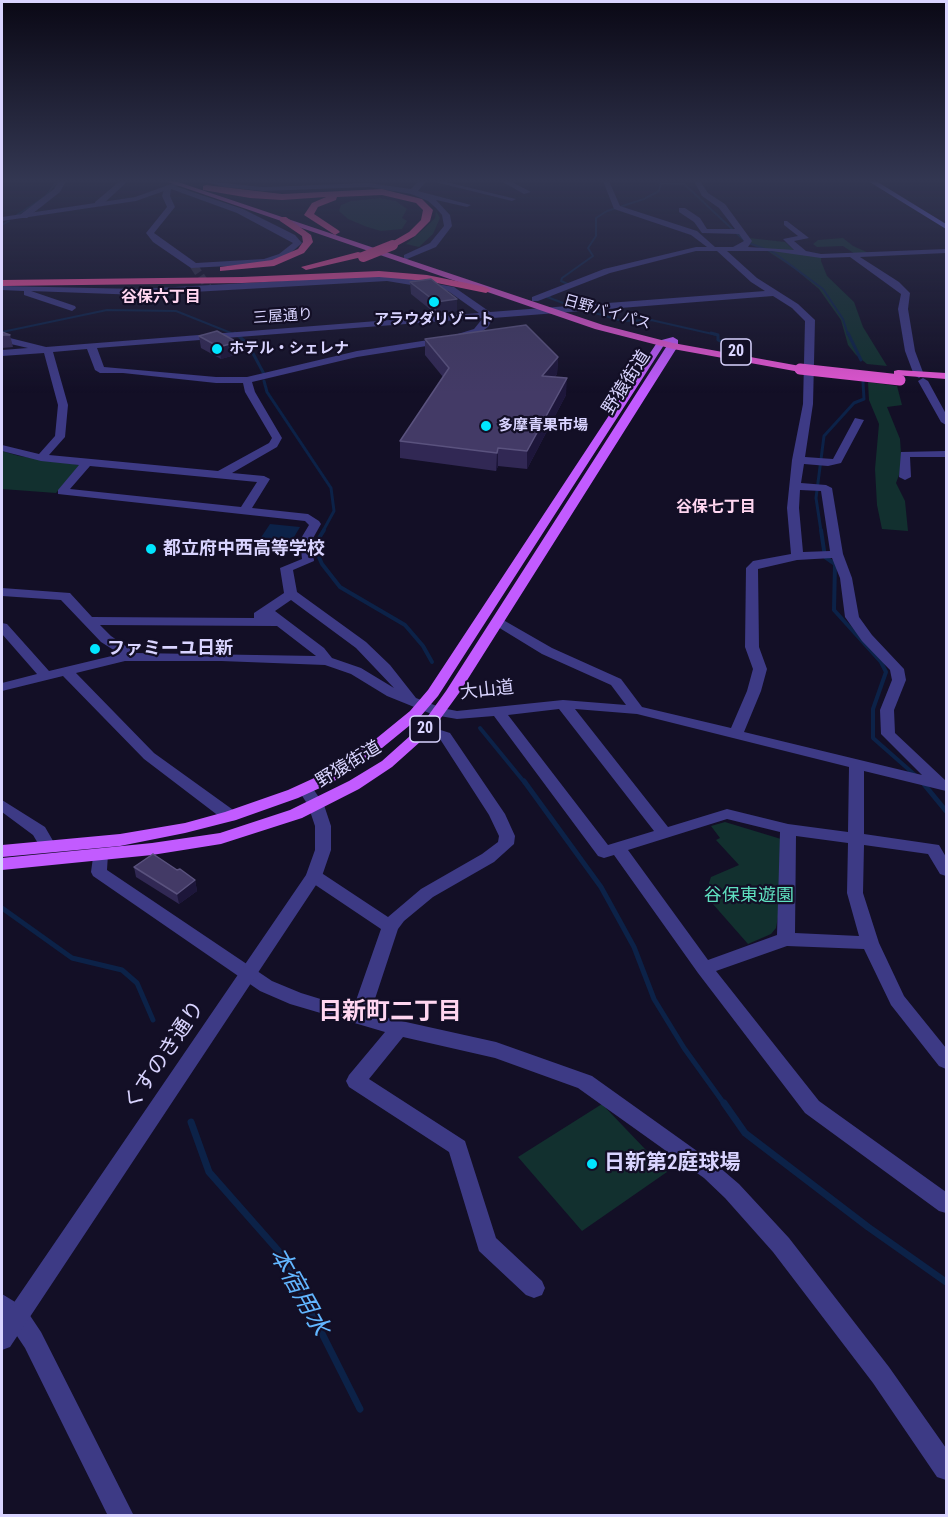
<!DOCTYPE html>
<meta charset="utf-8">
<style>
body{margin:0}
#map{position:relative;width:948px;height:1517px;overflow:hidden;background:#130f26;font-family:"Roboto Condensed",sans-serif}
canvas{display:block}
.frame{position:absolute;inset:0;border:3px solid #d9d4ff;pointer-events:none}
</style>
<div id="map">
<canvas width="948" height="1517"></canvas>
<div class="frame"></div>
</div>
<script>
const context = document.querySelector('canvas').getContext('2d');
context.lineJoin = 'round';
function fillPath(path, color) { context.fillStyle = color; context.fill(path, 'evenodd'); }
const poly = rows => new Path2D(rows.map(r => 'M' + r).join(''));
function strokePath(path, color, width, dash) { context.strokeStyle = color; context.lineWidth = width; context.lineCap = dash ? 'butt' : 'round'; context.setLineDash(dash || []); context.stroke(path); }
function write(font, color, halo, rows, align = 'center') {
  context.font = font + ' "Roboto Condensed","Noto Sans JP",sans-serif'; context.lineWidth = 4.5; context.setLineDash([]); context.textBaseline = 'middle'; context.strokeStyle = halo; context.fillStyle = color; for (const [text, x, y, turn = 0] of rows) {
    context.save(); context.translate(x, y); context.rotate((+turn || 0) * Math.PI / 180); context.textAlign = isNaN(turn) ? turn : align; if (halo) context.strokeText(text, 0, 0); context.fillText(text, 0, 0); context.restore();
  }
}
const green = poly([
 [380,198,396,201,407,209,402,218,407,221,402,229,381,231,367,227,348,219,339,211,341,205,351,201],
 [436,211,440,218,433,234,419,247,406,244,427,226,435,218],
 [749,238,785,242,795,251,821,257,821,261,827,276,854,302,863,327,887,366,867,364,856,355,848,345,841,320,819,289,795,269,766,250,752,245],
 [843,238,853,246,871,254,855,254,843,246,817,247,813,244,818,240],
 [868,382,897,386,902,405,887,407,900,439,902,467,896,483,905,501,908,531,882,529,877,505,875,469,879,424,869,400],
 [2,451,19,456,80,465,56,493,2,489],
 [725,822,781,839,780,906,776,928,771,934,748,944,705,895,711,877,739,865,716,840,720,838,711,826],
 [602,1104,667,1172,582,1231,518,1157]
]);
const water = poly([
 [270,524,300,527,287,549,256,545]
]);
const streamFar4 = poly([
 [661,183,684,184,746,242,773,252,823,289,843,319,848,335],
 [17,215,46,196,57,181],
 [2,225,9,221],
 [570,285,561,281,562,278,593,256,588,248,596,236,596,218,607,211,644,199,659,191,661,183,654,181],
 [550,296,547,297,574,307],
 [585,310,622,321,651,320,717,335],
 [2,332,107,310,176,311,236,335]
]);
const streamFar3 = poly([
 [235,333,248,344,264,374],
 [711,333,718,335,718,340,734,347],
 [848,333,861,360],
 [264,381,267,392,331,488,334,511,323,531],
 [821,531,816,498,824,436,854,403,864,399,863,382]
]);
const streamFar2 = poly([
 [324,530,319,538,318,555,322,564,340,587,405,625,423,646,432,662],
 [821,530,825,557,835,564,834,610,881,662,886,672,873,709,873,738,915,775],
 [480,728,525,783]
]);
const streamFar1 = poly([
 [524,781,601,887,634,947,654,999,684,1048,725,1105],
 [923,783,946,811],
 [2,908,72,958,122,970,137,983,153,1020]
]);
const stream = poly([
 [724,1103,745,1133,868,1227,946,1282],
 [191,1122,209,1172,283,1256,360,1409]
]);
const minorTunnel = poly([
 [194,266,208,287]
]);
const minor = poly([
 [59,181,66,181,60,192,27,218,21,218,21,214,54,189,59,181],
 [120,181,128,181,101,206,95,206,95,202,120,181],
 [203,181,263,187,369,183,411,189,419,181,426,181,418,191,471,205,467,207,436,200,450,215,452,226,436,247,407,259,404,259,404,255,430,243,444,226,442,215,436,208,428,201,411,194,369,187,263,191,224,187,203,181],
 [431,181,442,181,516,199,512,201,431,181],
 [501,181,510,181,531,192,524,194,501,181],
 [603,181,609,181,620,206,697,231,715,247,733,247,744,241,739,234,702,233,694,222,679,212,679,208,685,208,700,218,707,229,735,229,719,208,702,196,694,181,700,181,708,193,725,204,752,241,748,247,794,250,783,239,798,236,784,225,784,221,787,221,809,238,794,241,806,251,821,254,946,249,946,253,860,257,899,282,910,293,908,309,915,351,924,375,919,378,914,375,905,351,898,309,901,294,850,257,821,258,772,251,727,251,757,278,798,304,815,320,813,404,805,457,833,459,855,418,864,420,841,463,828,466,804,464,801,483,826,485,832,488,843,554,852,578,859,617,872,635,904,669,906,680,894,710,895,733,946,781,946,791,864,771,864,834,939,845,946,857,946,876,940,874,928,854,864,845,863,893,879,943,904,996,946,1048,946,1069,939,1066,891,1005,864,949,787,946,716,971,819,1101,946,1192,946,1213,939,1211,805,1113,698,973,614,855,604,858,598,856,494,716,457,719,434,715,387,696,351,674,325,665,221,661,125,661,76,673,154,753,236,812,238,816,236,820,230,821,224,820,144,759,63,676,2,691,2,683,37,674,2,634,2,623,7,624,49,671,120,654,101,642,61,600,2,596,2,588,70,593,92,617,254,618,254,613,284,593,280,568,302,559,300,540,309,525,305,521,58,494,58,490,79,465,41,461,2,451,2,445,39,454,55,436,58,405,44,353,2,356,2,350,28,348,2,342,2,336,46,347,479,313,448,291,387,281,140,295,31,291,75,306,76,308,72,311,24,295,24,291,2,290,2,286,140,289,387,275,454,287,490,312,765,291,751,282,717,251,696,251,610,273,538,301,532,301,532,297,604,269,696,247,707,247,691,235,614,209,603,181],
 [773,296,792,308,805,321,803,404,792,460,787,508,791,554,753,561,746,568,745,647,753,669,747,691,731,728,642,707,621,679,552,648,498,617,491,621,493,624,542,654,611,685,626,705,563,700,457,711,442,708,416,698,390,665,366,642,297,592,293,570,314,561,312,540,321,524,319,521,308,514,252,508,270,479,264,476,232,473,277,447,282,438,255,392,252,382,357,357,452,342,480,333,488,327,493,318,773,296],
 [483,318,474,329,448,337,357,351,247,377,216,377,104,367,97,348,483,318],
 [87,349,95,370,100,373,123,373,216,383,243,383,245,392,272,438,269,443,218,471,49,455,65,437,68,405,53,352,87,349],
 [90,466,257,482,241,507,70,489,90,466],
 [800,490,821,491,830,551,803,552,799,508,800,490],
 [832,558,840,578,845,617,862,641,890,670,892,680,880,710,881,734,922,775,744,732,761,691,767,669,759,647,758,569,797,560,832,558],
 [291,600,356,648,394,688,361,668,332,658,324,648,275,611,291,600],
 [100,625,277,626,316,656,136,653,111,636,100,625],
 [559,709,654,831,608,845,508,715,559,709],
 [575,709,637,714,849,767,848,832,788,824,727,809,668,827,575,709],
 [727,819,780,832,777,935,708,960,628,850,727,819],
 [796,836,848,843,847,893,859,936,795,933,796,836],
 [172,185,243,209,295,235,302,243,285,258,264,264,191,268,153,242,146,233,167,207,162,196,165,186,172,185],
 [171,189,237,213,293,243,279,254,264,259,196,263,154,233,175,207,170,196,171,189],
 [923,378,928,381,946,414,946,425,941,422,918,381,923,378],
 [946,451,946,457,910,457,911,477,905,480,899,477,901,452,946,451],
 [425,725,450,733,505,814,515,836,514,844,494,862,433,897,404,921,398,929,370,1014,496,1042,592,1076,718,1166,739,1184,789,1238,889,1367,946,1448,946,1480,937,1477,873,1383,773,1252,725,1198,704,1178,578,1088,495,1058,403,1037,369,1079,465,1141,496,1238,542,1281,545,1288,542,1295,534,1298,526,1295,479,1251,449,1152,349,1087,346,1081,349,1075,385,1032,290,1004,260,991,93,876,91,872,94,850,106,850,108,854,107,870,272,981,301,993,353,1009,381,929,308,880,306,876,308,872,320,872,388,917,421,889,482,854,498,842,499,836,489,815,440,739,420,733,418,730,425,725],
 [2,800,45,827,56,846,54,850,42,850,33,835,2,812,2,800],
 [2,1294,25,1308,41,1332,134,1516,108,1516,25,1348,9,1324,2,1318,2,1294]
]);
const tertiary = poly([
 [177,182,184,184,136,201,2,221,2,217,135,197,177,182],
 [305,783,310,784,324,805,331,826,331,850,322,876,10,1347,2,1350,2,1320,306,875,315,850,315,826,308,805,297,788,305,783]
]);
const secondary = poly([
 [868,181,876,181,946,224,946,229,868,181]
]);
const primary = poly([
 [673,337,678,340,678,346,459,693,430,733,392,767,359,789,302,818,221,844,152,855,2,870,2,858,152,843,220,833,290,810,349,781,382,761,420,727,446,691,668,344,664,345,438,696,420,717,382,748,333,782,298,798,236,820,185,833,120,846,2,857,2,845,120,834,185,823,225,812,288,790,323,774,372,742,410,711,428,690,658,341,673,337]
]);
const trunk = poly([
 [165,181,175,181,603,325,673,343,800,366,805,369,800,372,673,349,595,329,165,181],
 [898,370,946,373,946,379,894,375,894,371,898,370]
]);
const motorway = poly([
 [206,185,282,194,382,189,422,199,433,210,430,221,415,236,393,248,388,245,390,243,409,232,421,220,423,210,416,203,382,195,337,197,336,200,318,207,314,214,338,230,340,232,335,235,304,215,312,203,326,197,282,200,250,198,203,190,203,186,206,185],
 [280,217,286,217,311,235,313,242,304,253,274,266,220,271,220,267,272,260,298,249,303,242,302,236,280,221,280,217],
 [358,252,362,253,362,257,306,270,301,267,358,252],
 [379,271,427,275,486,287,491,290,486,293,427,281,379,277,242,283,2,286,2,280,242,277,379,271]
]);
const trunkBridge = poly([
 [800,369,900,380]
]);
const motorwayBridge = poly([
 [363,257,393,245]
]);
const wall = poly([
 [410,282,457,311,436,314,411,294],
 [2,332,10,335,13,347,2,348],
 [199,336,237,342,238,354,221,359,201,348],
 [425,339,558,357,557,374,555,377,566,395,527,469,498,466,496,471,400,458,400,441,443,377,425,355],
 [134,867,177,870,195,880,197,891,179,904,136,877]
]);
const shadedWall = poly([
 [457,299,457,311,436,314,436,302],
 [237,342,238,354,221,359,219,347],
 [558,357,557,374,542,392,542,376],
 [567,378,566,395,527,469,527,451],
 [498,448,498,466,496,471,497,453],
 [195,880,197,891,179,904,177,894]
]);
const building = poly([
 [431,279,457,299,436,302,410,282,431,279],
 [526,325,558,357,542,376,567,378,527,451,498,448,497,453,400,441,449,368,425,339,526,325],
 [217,331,237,342,219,347,199,336,217,331],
 [2,332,10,335,2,335,2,332],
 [153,854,177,870,180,869,195,880,177,894,134,867,153,854]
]);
const markers = [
 [434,302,6,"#00e5ff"],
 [217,349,6,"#00e5ff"],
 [486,426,6,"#00e5ff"],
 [151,549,6,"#00e5ff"],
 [95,649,6,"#00e5ff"],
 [592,1164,6,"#00e5ff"]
];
const farStreetnames = [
 ["日野バイパス",607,313,16],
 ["三屋通り",283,317,-4]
];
const farPoinames = [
 ["アラウダリゾート",434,320,"center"],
 ["ホテル・シェレナ",229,349],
 ["多摩青果市場",498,426]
];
const farNeighbourhoodnames = [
 ["谷保六丁目",161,298],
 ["谷保七丁目",716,508]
];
const shields = [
 [736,352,30],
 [425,729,30]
];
const shieldNames = [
 ["20",736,352],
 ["20",425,729]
];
const streetNames = [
 ["野猿街道",627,383,-57],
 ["大山道",487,691,-6],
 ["野猿街道",349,765,-31]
];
const poiNames = [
 ["都立府中西高等学校",163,549],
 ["ファミーユ日新",107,649]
];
const parkNames = [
 ["谷保東遊園",749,896]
];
const nearStreetnames = [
 ["くすのき通り",165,1056,-56]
];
const nearPoinames = [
 ["日新第2庭球場",604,1164]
];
const nearNeighbourhoodnames = [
 ["日新町二丁目",390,1013]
];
const nearWaternames = [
 ["本宿用水",298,1292,61]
];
fillPath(green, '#12302f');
fillPath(water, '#0c2248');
strokePath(streamFar4, '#0c2248', 2);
strokePath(streamFar3, '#0c2248', 3);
strokePath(streamFar2, '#0c2248', 4);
strokePath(streamFar1, '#0c2248', 5);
strokePath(stream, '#0c2248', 7);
strokePath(minorTunnel, '#312d47', 8, [8, 4]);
fillPath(minor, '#3d3a85');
fillPath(tertiary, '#3d3a85');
fillPath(secondary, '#6f6bff');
fillPath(primary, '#c25bff');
fillPath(trunk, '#e055d1');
fillPath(motorway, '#ff4fa3');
strokePath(trunkBridge, '#e055d1', 11);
strokePath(motorwayBridge, '#ff4fa3', 10);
fillPath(wall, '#312854');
fillPath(shadedWall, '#1d163a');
fillPath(building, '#433a66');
strokePath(building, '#5a527e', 1.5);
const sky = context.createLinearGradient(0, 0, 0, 393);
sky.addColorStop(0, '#0a0815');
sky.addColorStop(0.46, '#333752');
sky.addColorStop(1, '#33375200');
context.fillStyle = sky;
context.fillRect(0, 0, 948, 393);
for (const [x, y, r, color] of markers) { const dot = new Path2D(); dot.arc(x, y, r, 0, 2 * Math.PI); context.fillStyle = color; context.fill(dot); strokePath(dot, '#130f26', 2); }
write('15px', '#d9d4ff', '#130f26', farStreetnames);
write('bold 15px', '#d9d4ff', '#130f26', farPoinames, 'left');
write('bold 16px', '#ffd6f0', '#130f26', farNeighbourhoodnames);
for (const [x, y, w] of shields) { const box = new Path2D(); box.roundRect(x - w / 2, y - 13, w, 26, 4.5); context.fillStyle = '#130f26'; context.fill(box); strokePath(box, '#d9d4ff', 1.5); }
write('bold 16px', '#d9d4ff', null, shieldNames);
write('18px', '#d9d4ff', '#130f26', streetNames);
write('bold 18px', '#d9d4ff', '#130f26', poiNames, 'left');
write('18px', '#5fe0c0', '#130f26', parkNames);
write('21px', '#d9d4ff', '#130f26', nearStreetnames);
write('bold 21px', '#d9d4ff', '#130f26', nearPoinames, 'left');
write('bold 24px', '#ffd6f0', '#130f26', nearNeighbourhoodnames);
write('italic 24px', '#62b6ff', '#130f26', nearWaternames);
</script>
